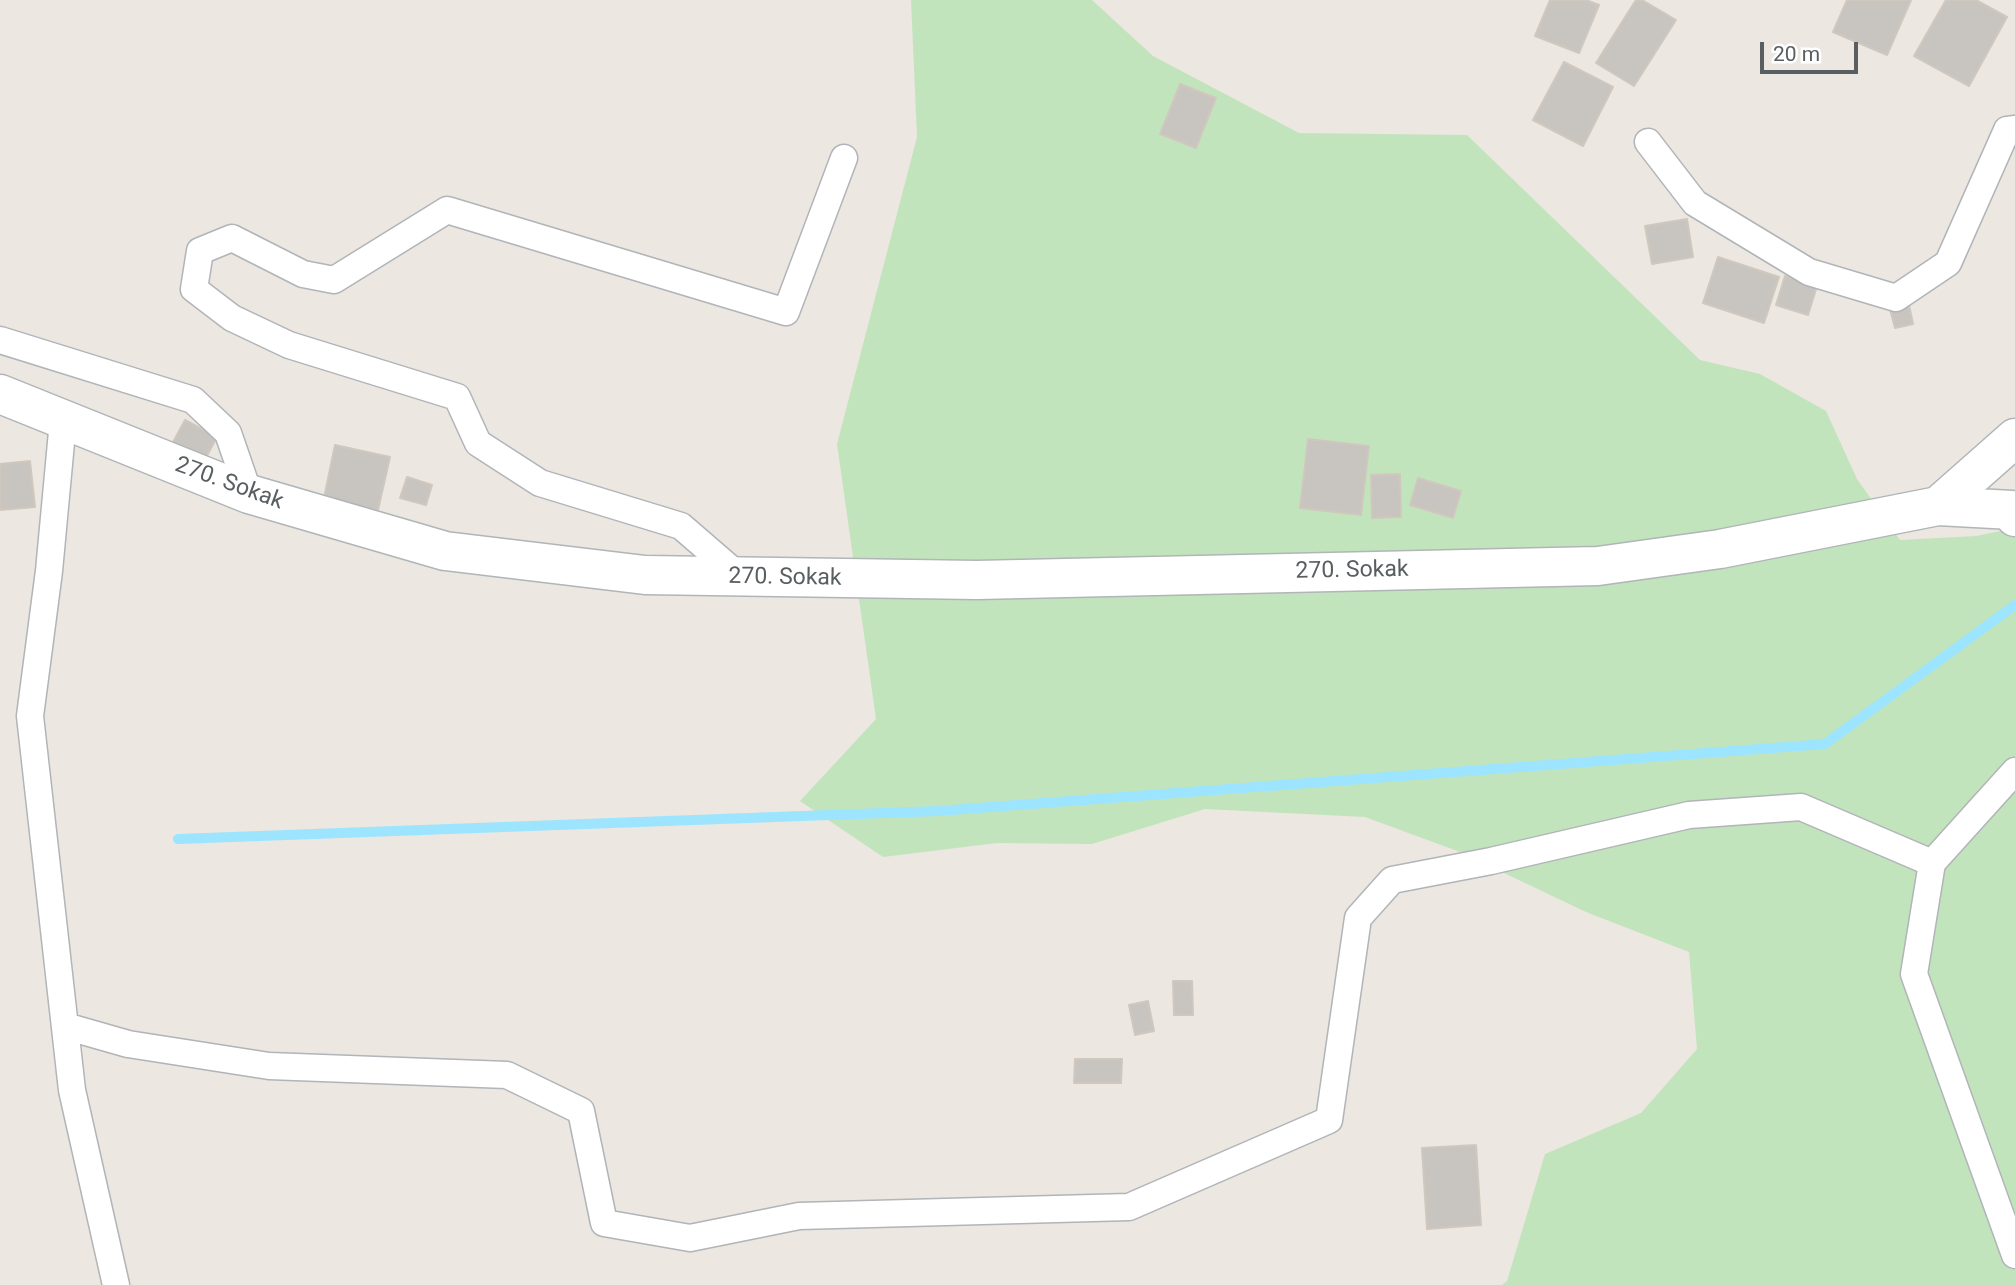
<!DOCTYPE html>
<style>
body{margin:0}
#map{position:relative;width:2015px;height:1285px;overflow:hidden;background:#ece7e0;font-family:Roboto,sans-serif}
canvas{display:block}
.scale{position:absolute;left:1760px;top:42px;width:98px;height:32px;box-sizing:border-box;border:4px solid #595e61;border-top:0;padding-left:9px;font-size:21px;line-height:24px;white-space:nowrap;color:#595e61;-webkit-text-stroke:5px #fff;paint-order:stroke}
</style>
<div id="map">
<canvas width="2015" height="1285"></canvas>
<div class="scale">20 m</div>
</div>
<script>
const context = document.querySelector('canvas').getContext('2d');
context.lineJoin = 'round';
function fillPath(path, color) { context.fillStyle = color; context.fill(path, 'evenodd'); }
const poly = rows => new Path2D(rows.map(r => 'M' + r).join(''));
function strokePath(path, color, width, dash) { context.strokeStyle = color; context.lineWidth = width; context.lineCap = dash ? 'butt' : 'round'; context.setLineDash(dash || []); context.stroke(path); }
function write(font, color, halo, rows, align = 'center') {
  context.font = font + ' Roboto,sans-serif'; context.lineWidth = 5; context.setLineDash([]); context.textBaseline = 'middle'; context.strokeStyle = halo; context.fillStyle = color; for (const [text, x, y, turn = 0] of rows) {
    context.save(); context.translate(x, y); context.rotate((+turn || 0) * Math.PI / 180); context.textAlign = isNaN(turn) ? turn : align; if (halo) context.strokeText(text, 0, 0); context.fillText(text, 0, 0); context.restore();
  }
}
const green = poly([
 [911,0,1092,0,1153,56,1299,133,1467,135,1700,360,1760,374,1826,411,1857,479,1900,540,1976,536,2015,528,2015,1285,1502,1285,1507,1281,1545,1154,1641,1113,1697,1049,1689,952,1586,912,1460,852,1365,817,1205,809,1092,844,997,843,883,857,800,801,876,719,837,444,917,137]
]);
const stream = poly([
 [178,839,938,811,1825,744,2015,605]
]);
const building = poly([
 [1550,0,1586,0,1599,5,1579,53,1535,36,1550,0],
 [1636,0,1642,0,1676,20,1634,86,1596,63,1636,0],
 [1847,0,1911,0,1887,55,1833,32,1847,0],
 [1946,0,1976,0,2007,17,1969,86,1914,56,1946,0],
 [1564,62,1613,87,1583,146,1533,120,1564,62],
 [1180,84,1216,98,1196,148,1160,134,1180,84],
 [1687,219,1693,257,1652,264,1645,226,1687,219],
 [1718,257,1779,277,1764,323,1703,303,1718,257],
 [1785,276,1817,286,1808,315,1776,305,1785,276],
 [1909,305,1913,324,1895,328,1890,309,1909,305],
 [185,420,217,437,203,463,171,446,185,420],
 [1308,439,1369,446,1361,515,1300,508,1308,439],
 [335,445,390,457,378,510,324,498,335,445],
 [30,461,35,507,0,510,0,464,30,461],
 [1400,474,1401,517,1372,518,1371,475,1400,474],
 [407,477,432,485,426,505,400,498,407,477],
 [1418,478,1461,491,1453,518,1410,505,1418,478],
 [1173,981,1192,981,1193,1015,1174,1015,1173,981],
 [1148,1001,1154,1031,1135,1035,1129,1005,1148,1001],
 [1075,1059,1122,1059,1121,1083,1074,1083,1075,1059],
 [1476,1145,1481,1225,1427,1229,1422,1148,1476,1145]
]);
const street = poly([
 [1648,142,1695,203,1809,272,1896,298,1948,263,2007,130,2015,129],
 [0,340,193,400,228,433,249,494],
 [63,421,49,571,30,716,72,1090,116,1285],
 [740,577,681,526,540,483,478,443,457,397,289,345,232,318,194,289,200,251,232,238,303,274,334,280,447,210,786,312,844,158],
 [65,1026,128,1044,269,1066,507,1075,581,1111,604,1223,690,1238,799,1216,1129,1207,1329,1120,1358,918,1392,880,1491,861,1689,815,1801,807,1932,863],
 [2015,1255,1914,974,1932,863,2015,771]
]);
const secondary = poly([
 [0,394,249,494,445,551,645,575,977,580,1598,566,1720,549,1938,506,2015,438],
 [1938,506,2012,510,2015,517]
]);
const streetNames = [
 ["270. Sokak",229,484,20],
 ["270. Sokak",1352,571,-1],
 ["270. Sokak",785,578,1]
];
fillPath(green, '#c2e4bc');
strokePath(stream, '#9de4fe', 10);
fillPath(building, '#c8c4bf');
strokePath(building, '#d0c8be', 2);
strokePath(street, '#b1b4b8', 29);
strokePath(secondary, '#b0b5b8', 41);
strokePath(street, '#fff', 26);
strokePath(secondary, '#fff', 38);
write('23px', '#595e61', '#fff', streetNames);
</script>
